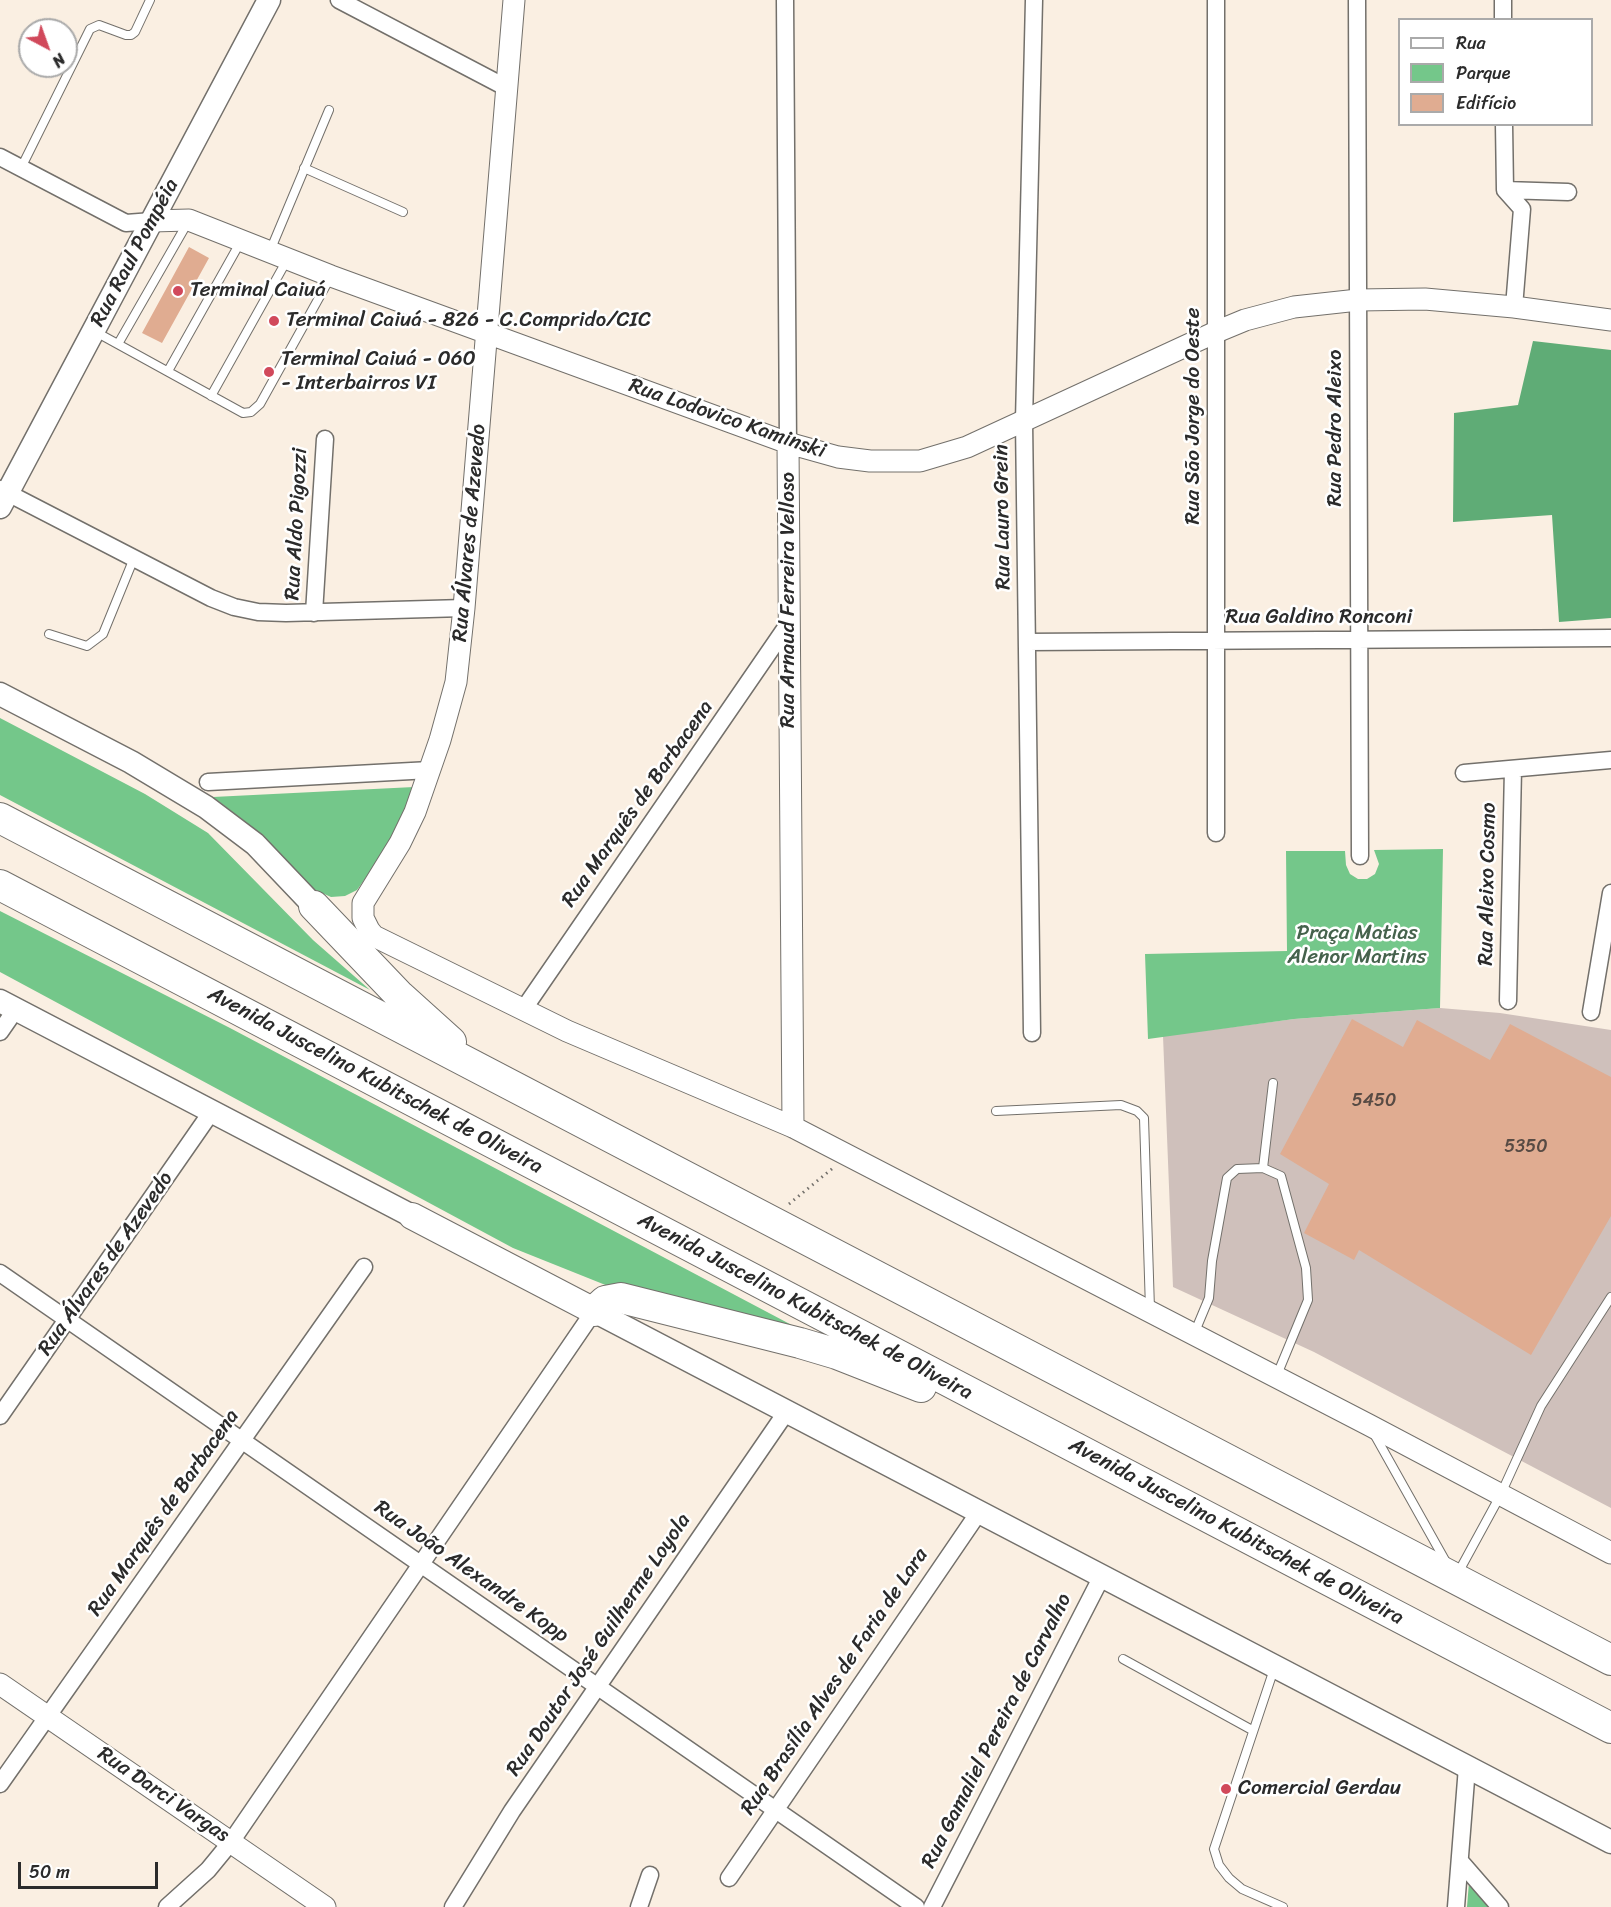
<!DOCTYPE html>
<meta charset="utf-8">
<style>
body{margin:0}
#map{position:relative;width:1611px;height:1907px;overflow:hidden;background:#faefe2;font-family:Sriracha,sans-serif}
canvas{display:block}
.legend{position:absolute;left:1398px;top:18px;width:195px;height:108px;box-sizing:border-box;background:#fff;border:2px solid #aaa;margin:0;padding:8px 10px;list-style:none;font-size:18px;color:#2b2b2b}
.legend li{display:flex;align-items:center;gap:12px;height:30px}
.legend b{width:30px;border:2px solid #aaa}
.north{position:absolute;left:18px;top:18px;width:60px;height:60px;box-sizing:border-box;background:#fff;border:2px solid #aaa;border-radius:50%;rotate:139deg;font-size:16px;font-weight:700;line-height:24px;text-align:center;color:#2b2b2b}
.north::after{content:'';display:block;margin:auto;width:21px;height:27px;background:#d1495b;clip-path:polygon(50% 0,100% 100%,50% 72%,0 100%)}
.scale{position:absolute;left:18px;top:1862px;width:140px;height:27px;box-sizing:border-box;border:3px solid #2b2b2b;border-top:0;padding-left:8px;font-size:18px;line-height:21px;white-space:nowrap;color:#2b2b2b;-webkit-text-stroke:4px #fff;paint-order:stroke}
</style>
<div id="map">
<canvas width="1611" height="1907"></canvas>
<ul class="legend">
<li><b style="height:8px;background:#fff"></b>Rua</li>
<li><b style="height:16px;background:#74c78a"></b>Parque</li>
<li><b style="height:16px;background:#e0ac91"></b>Edifício</li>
</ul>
<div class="north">N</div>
<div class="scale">50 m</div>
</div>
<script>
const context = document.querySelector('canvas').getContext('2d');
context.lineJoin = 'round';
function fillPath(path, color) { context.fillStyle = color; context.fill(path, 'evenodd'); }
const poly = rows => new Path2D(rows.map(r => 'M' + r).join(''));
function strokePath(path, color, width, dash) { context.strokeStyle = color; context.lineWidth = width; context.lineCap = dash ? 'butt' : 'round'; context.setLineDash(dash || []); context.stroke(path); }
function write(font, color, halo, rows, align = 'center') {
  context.font = font + ' Sriracha,sans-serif'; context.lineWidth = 5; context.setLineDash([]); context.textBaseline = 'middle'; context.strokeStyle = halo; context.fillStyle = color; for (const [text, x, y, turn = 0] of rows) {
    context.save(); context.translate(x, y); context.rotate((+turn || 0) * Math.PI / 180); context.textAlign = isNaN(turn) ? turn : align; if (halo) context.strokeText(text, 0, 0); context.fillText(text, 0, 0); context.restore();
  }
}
const industrial = poly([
 [1440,1008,1500,1013,1611,1030,1611,1508,1314,1352,1173,1287,1163,1036,1294,1019]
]);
const green = poly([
 [0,718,145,794,208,833,313,940,370,990,0,795],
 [414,787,404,815,386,849,357,890,345,896,331,897,311,888,247,823,213,797],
 [1443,849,1440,1008,1294,1019,1148,1039,1145,954,1287,951,1286,851,1345,851,1346,865,1350,874,1358,879,1367,879,1375,874,1379,864,1374,850],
 [0,911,230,1028,803,1331,613,1288,513,1248,0,972],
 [1469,1882,1491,1907,1467,1907]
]);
const forest = poly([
 [1533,341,1611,350,1611,618,1559,622,1552,515,1453,522,1454,413,1518,405]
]);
const building = poly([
 [189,247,209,258,162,343,142,333],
 [1352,1019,1403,1047,1417,1020,1490,1060,1510,1024,1611,1077,1611,1216,1531,1355,1359,1250,1354,1260,1304,1233,1329,1184,1280,1154]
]);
const path = poly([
 [789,1204,833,1168]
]);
const service = poly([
 [21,168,90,29,99,25,126,35,131,35,135,32,150,0],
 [304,168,403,212],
 [270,251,329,110],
 [94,331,243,413,251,412,260,404,330,278],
 [118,344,188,222],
 [168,371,241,241],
 [211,396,287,260],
 [49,634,87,646,103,634,134,558],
 [996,1111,1121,1105,1137,1111,1144,1118,1150,1309],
 [1263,1168,1273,1083],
 [1194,1334,1209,1298,1212,1261,1227,1178,1237,1169,1263,1168,1281,1176,1306,1268,1308,1300,1277,1375],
 [1373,1432,1446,1562],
 [1458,1573,1500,1496,1541,1406,1611,1297],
 [1123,1659,1252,1730],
 [1274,1669,1214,1849,1219,1865,1229,1878,1242,1889,1283,1907]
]);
const minor = poly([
 [339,0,507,88],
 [785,0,788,443],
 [1216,0,1216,833],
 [1357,0,1360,856],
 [1503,0,1503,20],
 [1504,124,1505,190,1522,209,1514,307],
 [0,157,126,223,152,221],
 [1505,190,1568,192],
 [0,489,211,598,234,607,258,612,286,613,464,608],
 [314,613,325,439],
 [1027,642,1611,638],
 [1464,773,1611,760],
 [208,782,430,770],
 [1508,1001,1513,769],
 [523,1010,789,623],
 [1591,1012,1611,893],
 [0,1032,16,1009],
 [1032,1033,1024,421,1034,0],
 [0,1273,916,1907],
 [0,1416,212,1111],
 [0,1784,364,1267],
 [1460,1861,1500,1907],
 [729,1878,979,1512],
 [167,1907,208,1870,231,1842,594,1311],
 [453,1907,512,1811,787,1411],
 [639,1907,650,1875],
 [932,1907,1102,1576],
 [1456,1907,1467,1767]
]);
const tertiary = poly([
 [514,0,464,608,456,682,440,740,415,812,400,843,363,903,363,918,369,930,374,936,567,1031,793,1127,1369,1425,1611,1553],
 [152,221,189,220,331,276,788,443,838,457,870,461,920,461,967,447,1216,332,1245,320,1294,307,1358,300,1425,299,1514,307,1611,320],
 [788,443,793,1127],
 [0,1684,325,1907]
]);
const secondary = poly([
 [0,507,269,0],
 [0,694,131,762,206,807,255,844,314,906],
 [0,1001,412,1216],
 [594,1311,1611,1842]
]);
const primary = poly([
 [412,1216,594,1311]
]);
const motorway = poly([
 [0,818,1611,1660],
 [0,885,1611,1728],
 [314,906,400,996,451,1042],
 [594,1311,605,1301,621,1298,800,1343,837,1354,921,1387]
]);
const markers = [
 [178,291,6,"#d1495b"],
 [274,321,6,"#d1495b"],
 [269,372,6,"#d1495b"],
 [1226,1789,6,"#d1495b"]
];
const numberNames = [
 ["5450",1374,1101],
 ["5350",1526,1147]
];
const streetNames = [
 ["Rua Raul Pompéia",135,253,-62],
 ["Rua São Jorge do Oeste",1194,416,-90],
 ["Rua Lodovico Kaminski",727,419,19],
 ["Rua Pedro Aleixo",1336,428,-90],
 ["Rua Lauro Grein",1003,517,-91],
 ["Rua Aldo Pigozzi",297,524,-87],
 ["Rua Álvares de Azevedo",470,533,-85],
 ["Rua Arnaud Ferreira Velloso",789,600,-90],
 ["Rua Galdino Ronconi",1319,618],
 ["Rua Marquês de Barbacena",638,804,-55],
 ["Rua Aleixo Cosmo",1488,884,-89],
 ["Avenida Juscelino Kubitschek de Oliveira",375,1081,28],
 ["Rua Álvares de Azevedo",106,1264,-55],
 ["Avenida Juscelino Kubitschek de Oliveira",805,1307,28],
 ["Rua Marquês de Barbacena",164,1513,-55],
 ["Avenida Juscelino Kubitschek de Oliveira",1236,1532,28],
 ["Rua João Alexandre Kopp",471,1572,35],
 ["Rua Doutor José Guilherme Loyola",599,1645,-56],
 ["Rua Brasília Alves de Faria de Lara",835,1682,-56],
 ["Rua Gamaliel Pereira de Carvalho",997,1731,-63],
 ["Rua Darci Vargas",163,1795,34]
];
const poiNames = [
 ["Terminal Caiuá",190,291],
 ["Terminal Caiuá - 826 - C.Comprido/CIC",286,321],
 ["Terminal Caiuá - 060",281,360],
 ["- Interbairros VI",281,384],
 ["Comercial Gerdau",1238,1789]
];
const parkNames = [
 ["Praça Matias",1357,934],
 ["Alenor Martins",1357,958]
];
fillPath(industrial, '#cfc0bb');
fillPath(green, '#74c78a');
fillPath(forest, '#5fac76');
fillPath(building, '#e0ac91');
strokePath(service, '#73706b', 10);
strokePath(minor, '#73706b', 19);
strokePath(tertiary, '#73706b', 23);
strokePath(secondary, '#73706b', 25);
strokePath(primary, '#73706b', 28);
strokePath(motorway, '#73706b', 32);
strokePath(path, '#73706b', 3, [1.5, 4.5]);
strokePath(service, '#fff', 8);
strokePath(minor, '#fff', 16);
strokePath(tertiary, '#fff', 21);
strokePath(secondary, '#fff', 22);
strokePath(primary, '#fff', 26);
strokePath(motorway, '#fff', 30);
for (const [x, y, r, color] of markers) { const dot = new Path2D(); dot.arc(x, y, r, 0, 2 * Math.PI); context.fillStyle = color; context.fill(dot); strokePath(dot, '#fff', 2); }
write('18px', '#584b44', null, numberNames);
write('21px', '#2b2b2b', '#fff', streetNames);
write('21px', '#2b2b2b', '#fff', poiNames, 'left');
write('21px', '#45624c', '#fff', parkNames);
</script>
